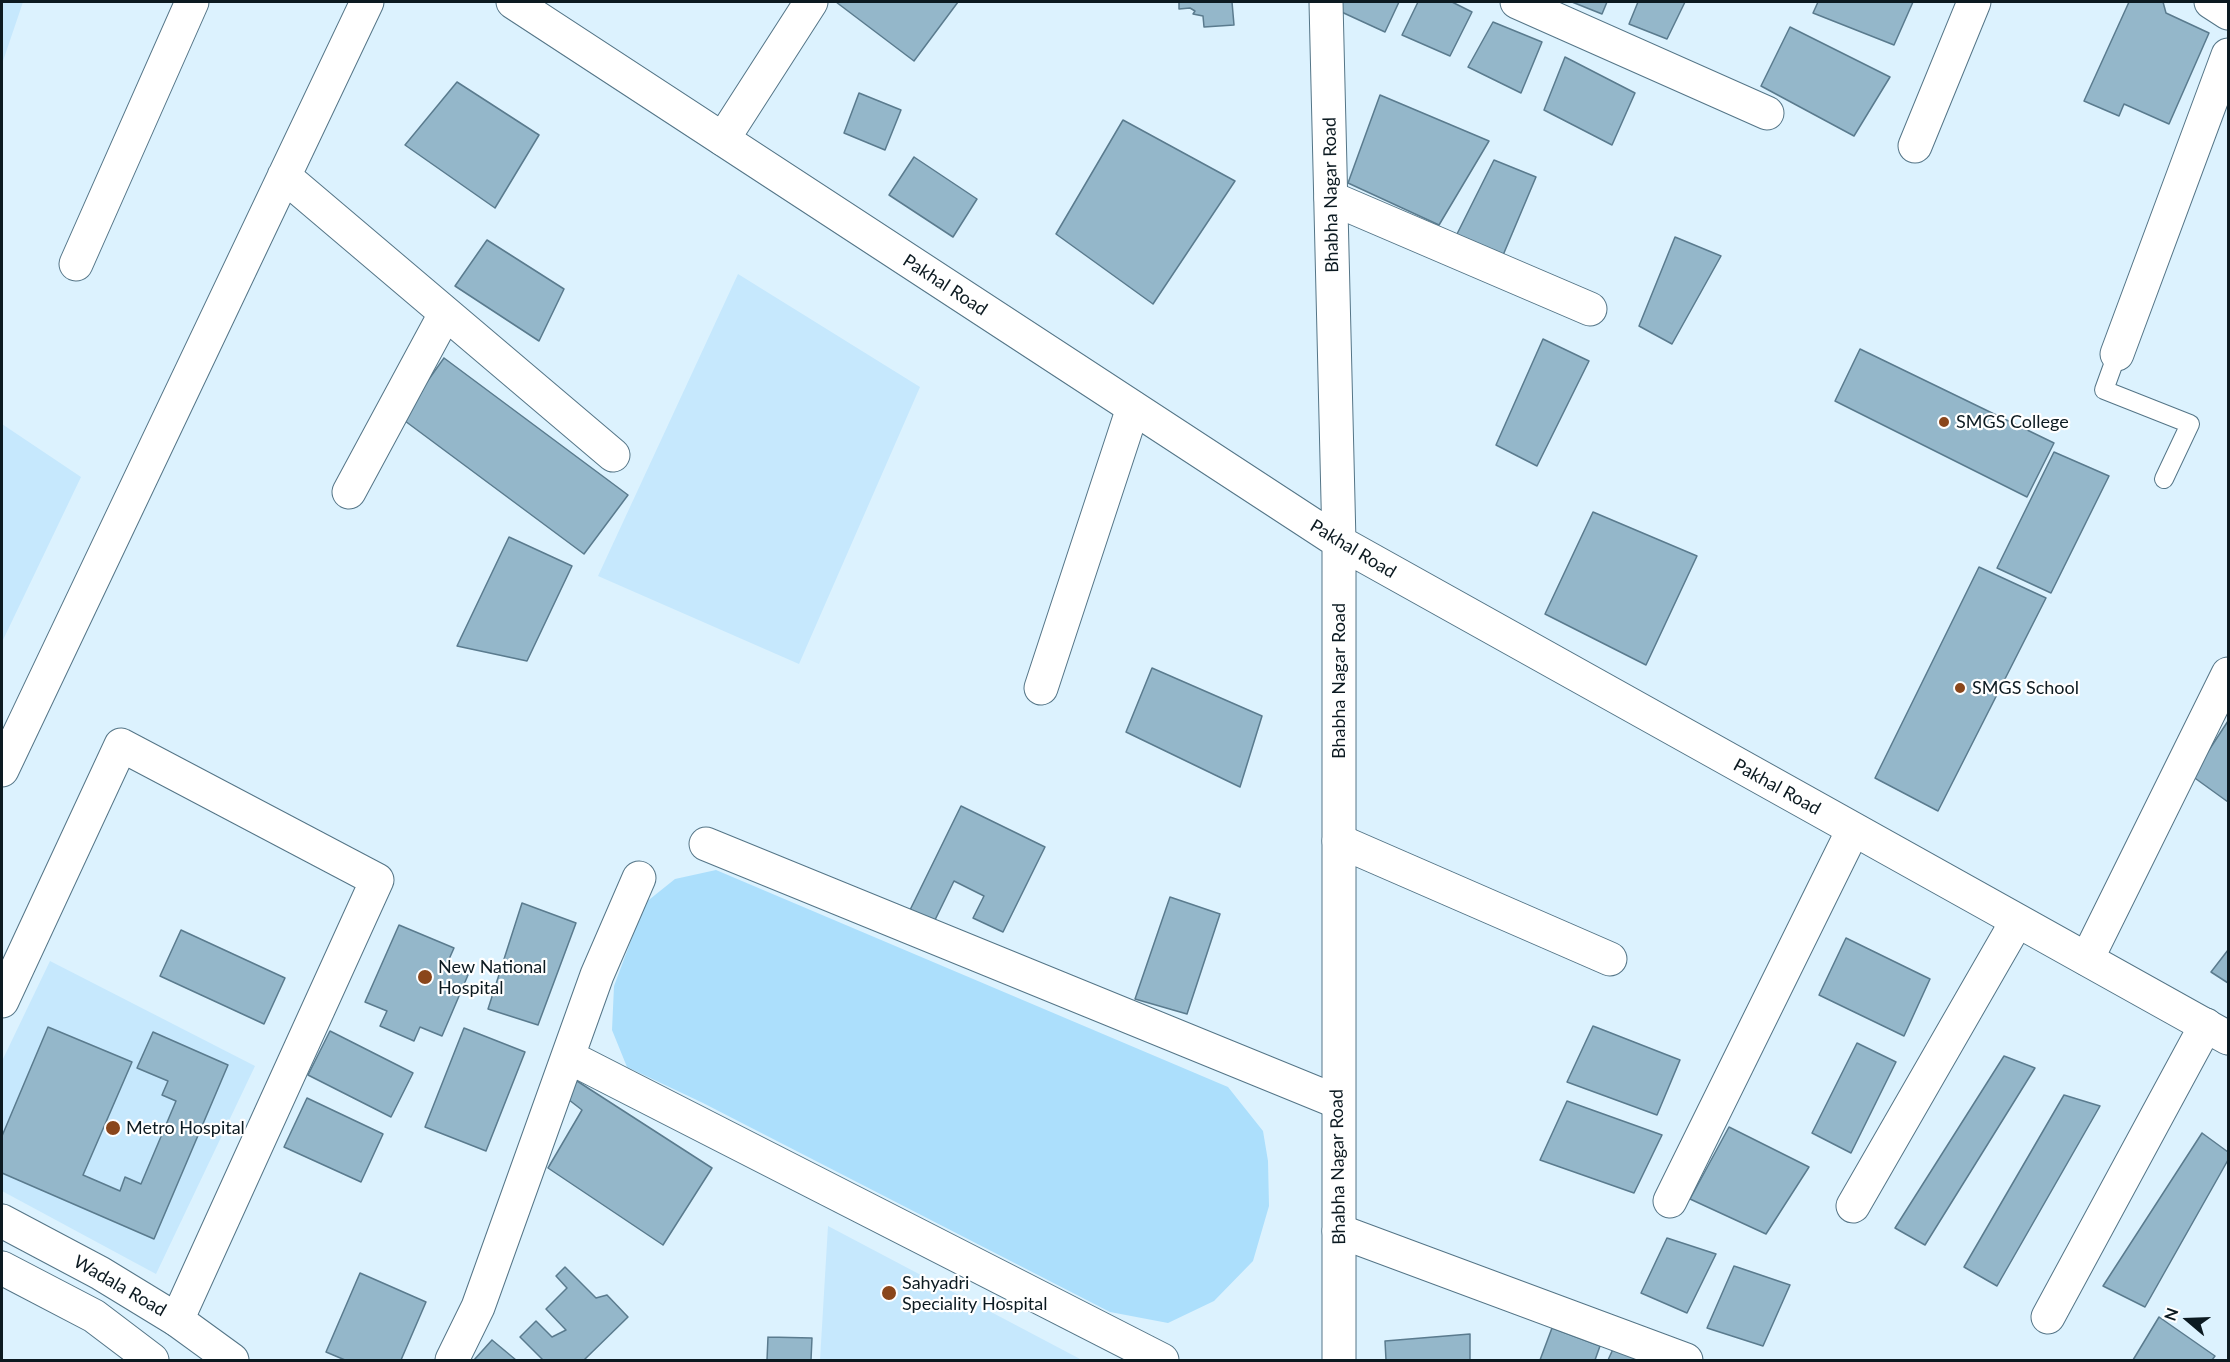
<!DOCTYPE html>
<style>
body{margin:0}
#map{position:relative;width:2230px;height:1362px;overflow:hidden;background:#dcf2fe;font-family:Lato,sans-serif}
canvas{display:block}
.frame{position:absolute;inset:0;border:3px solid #0c1a21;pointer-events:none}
.north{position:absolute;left:2158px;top:1290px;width:60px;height:60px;-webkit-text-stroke:4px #fff;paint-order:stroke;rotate:289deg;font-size:16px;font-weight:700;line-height:24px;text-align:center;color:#0c1a21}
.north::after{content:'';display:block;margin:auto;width:21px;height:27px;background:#0c1a21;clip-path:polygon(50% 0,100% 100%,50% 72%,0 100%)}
</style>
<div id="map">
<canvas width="2230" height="1362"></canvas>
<div class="frame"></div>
<div class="north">N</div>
</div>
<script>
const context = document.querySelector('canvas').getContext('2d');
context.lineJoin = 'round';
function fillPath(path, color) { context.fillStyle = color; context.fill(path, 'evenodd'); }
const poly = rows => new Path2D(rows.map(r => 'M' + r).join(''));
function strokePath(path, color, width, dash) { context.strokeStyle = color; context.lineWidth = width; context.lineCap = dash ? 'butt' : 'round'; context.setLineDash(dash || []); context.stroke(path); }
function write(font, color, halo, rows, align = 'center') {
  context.font = font + ' Lato,sans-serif'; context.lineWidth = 4.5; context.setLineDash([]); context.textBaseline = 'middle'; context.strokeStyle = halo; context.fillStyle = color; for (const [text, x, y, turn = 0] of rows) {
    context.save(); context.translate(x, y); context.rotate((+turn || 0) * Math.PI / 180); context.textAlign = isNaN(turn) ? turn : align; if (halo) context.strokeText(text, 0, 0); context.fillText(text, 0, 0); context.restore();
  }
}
const built = poly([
 [2,2,23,2,2,64],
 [738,274,920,387,799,664,598,576],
 [2,424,81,477,2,642],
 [50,961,255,1066,156,1274,2,1191,2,1061],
 [828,1226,1082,1360,820,1360]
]);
const green = poly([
 [716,870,1228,1087,1263,1131,1268,1161,1269,1206,1253,1261,1214,1301,1168,1323,1110,1312,703,1103,627,1067,612,1030,614,986,645,903,675,879]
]);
const building = poly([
 [836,2,958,2,914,61,836,2],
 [1179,2,1232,2,1234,25,1204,27,1203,16,1193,14,1195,11,1190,8,1179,9,1179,2],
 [1339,2,1399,2,1385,32,1335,9,1339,2],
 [1418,2,1452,2,1472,12,1450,56,1402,35,1418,2],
 [1572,2,1607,2,1602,14,1572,2],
 [1638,2,1685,2,1667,39,1629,24,1638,2],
 [1818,2,1913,2,1894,45,1813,13,1818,2],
 [2129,2,2163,2,2166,13,2209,33,2169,124,2124,104,2119,116,2084,101,2129,2],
 [1493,22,1542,42,1521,93,1468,67,1493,22],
 [1790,27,1890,77,1854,136,1761,86,1790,27],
 [1565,57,1635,93,1612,145,1544,110,1565,57],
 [457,82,539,135,495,208,405,145,457,82],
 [859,93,901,110,885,150,844,133,859,93],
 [1380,95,1489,141,1439,225,1348,183,1380,95],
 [1123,120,1235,181,1153,304,1056,234,1123,120],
 [914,157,977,199,953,237,889,195,914,157],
 [1494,160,1536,177,1501,260,1455,238,1494,160],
 [1675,237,1721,256,1672,344,1639,326,1675,237],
 [487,240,564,289,539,341,455,286,487,240],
 [1543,339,1589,361,1537,466,1496,445,1543,339],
 [1860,349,2054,443,2027,497,1835,401,1860,349],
 [444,358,628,495,584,554,401,418,444,358],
 [2054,452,2109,476,2051,593,1997,568,2054,452],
 [1593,512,1697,556,1646,665,1545,614,1593,512],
 [509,537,572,566,527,661,457,646,509,537],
 [1979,567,2046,598,1938,811,1875,778,1979,567],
 [1152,668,1262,716,1240,787,1126,732,1152,668],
 [2228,721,2228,802,2192,776,2228,721],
 [961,806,1045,847,1003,932,973,918,984,896,954,881,934,922,910,910,961,806],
 [1170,897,1220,914,1187,1014,1135,999,1170,897],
 [522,903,576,923,538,1025,488,1009,522,903],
 [399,925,454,948,446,966,468,975,442,1036,420,1027,414,1041,380,1026,387,1011,365,1002,399,925],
 [181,930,285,978,264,1024,160,976,181,930],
 [1846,938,1930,979,1904,1036,1819,995,1846,938],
 [2228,950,2228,983,2211,972,2228,950],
 [1593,1026,1680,1060,1657,1115,1567,1082,1593,1026],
 [48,1027,132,1062,83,1175,120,1191,125,1177,141,1184,176,1101,162,1095,168,1081,137,1068,153,1032,228,1065,154,1239,2,1173,2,1136,48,1027],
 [464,1028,525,1052,486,1151,425,1127,464,1028],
 [330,1031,413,1073,391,1117,308,1075,330,1031],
 [1857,1043,1896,1062,1851,1153,1812,1133,1857,1043],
 [2004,1056,2035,1068,1925,1245,1895,1228,2004,1056],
 [577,1081,712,1168,663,1245,548,1168,582,1110,564,1096,577,1081],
 [2064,1095,2100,1106,1997,1286,1964,1267,2064,1095],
 [307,1098,383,1134,361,1182,284,1147,307,1098],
 [1567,1101,1662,1135,1634,1193,1540,1160,1567,1101],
 [1729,1127,1809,1167,1766,1234,1690,1199,1729,1127],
 [2202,1133,2228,1152,2228,1160,2145,1307,2103,1286,2202,1133],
 [1667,1238,1716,1254,1687,1313,1641,1293,1667,1238],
 [1734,1266,1790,1285,1763,1346,1707,1328,1734,1266],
 [565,1267,596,1298,607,1295,628,1317,584,1360,543,1360,520,1337,536,1321,552,1337,566,1330,546,1309,567,1288,556,1276,565,1267],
 [360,1273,426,1302,401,1360,345,1360,326,1352,360,1273],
 [2159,1317,2215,1356,2212,1360,2133,1360,2159,1317],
 [1552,1328,1600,1346,1595,1360,1540,1360,1552,1328],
 [1470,1334,1470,1360,1386,1360,1385,1341,1470,1334],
 [768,1337,812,1338,811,1360,767,1360,768,1337],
 [492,1340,516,1360,474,1360,492,1340],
 [1614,1347,1642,1360,1608,1360,1614,1347]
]);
const lane = poly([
 [2117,354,2104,390,2190,424,2164,479]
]);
const street = poly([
 [1517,2,1767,113],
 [2211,2,2228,13],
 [723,139,811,2],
 [1915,146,1974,2],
 [284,176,613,455],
 [1331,198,1590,309],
 [76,264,192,2],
 [2117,354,2228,55],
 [349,492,445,314],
 [1041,688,1133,408],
 [2,770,367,2],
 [1339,841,1610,959],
 [706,844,1338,1102],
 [2087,959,2228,674],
 [2,1001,121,745,377,880,177,1320],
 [569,1057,1162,1360],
 [1670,1201,1853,830],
 [1853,1206,2017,921],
 [1339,1231,1686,1360],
 [2048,1317,2206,1025],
 [452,1360,478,1307,597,975,639,878]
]);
const secondary = poly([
 [513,2,1339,542,2228,1038],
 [1326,2,1339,542,1339,1360],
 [2,1221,100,1273,177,1320,232,1360],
 [2,1268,94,1316,152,1360]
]);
const markers = [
 [1944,422,6,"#8a461b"],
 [1960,688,6,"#8a461b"],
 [425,977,8,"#8a461b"],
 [113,1128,8,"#8a461b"],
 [889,1293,8,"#8a461b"]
];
const streetNames = [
 ["Bhabha Nagar Road",1331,195,-91],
 ["Pakhal Road",945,285,33],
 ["Pakhal Road",1353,549,31],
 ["Bhabha Nagar Road",1339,681,-90],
 ["Pakhal Road",1777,787,29],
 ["Bhabha Nagar Road",1338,1167,-91],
 ["Wadala Road",120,1286,30]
];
const poiNames = [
 ["SMGS College",1956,422],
 ["SMGS School",1972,688],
 ["New National",438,967],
 ["Hospital",438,988],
 ["Metro Hospital",126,1128],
 ["Sahyadri",902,1283],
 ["Speciality Hospital",902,1304]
];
fillPath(built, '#c6e8fd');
fillPath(green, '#acdffc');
fillPath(building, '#94b7ca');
strokePath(building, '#5a7b8e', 1.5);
strokePath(lane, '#547587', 20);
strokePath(street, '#547587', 35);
strokePath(secondary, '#547587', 35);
strokePath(lane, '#fff', 18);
strokePath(street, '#fff', 33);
strokePath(secondary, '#fff', 33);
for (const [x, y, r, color] of markers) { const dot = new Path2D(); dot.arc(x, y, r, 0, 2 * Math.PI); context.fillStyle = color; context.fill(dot); strokePath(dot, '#fff', 2); }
write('18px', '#0c1a21', '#fff', streetNames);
write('18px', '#0c1a21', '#fff', poiNames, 'left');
</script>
